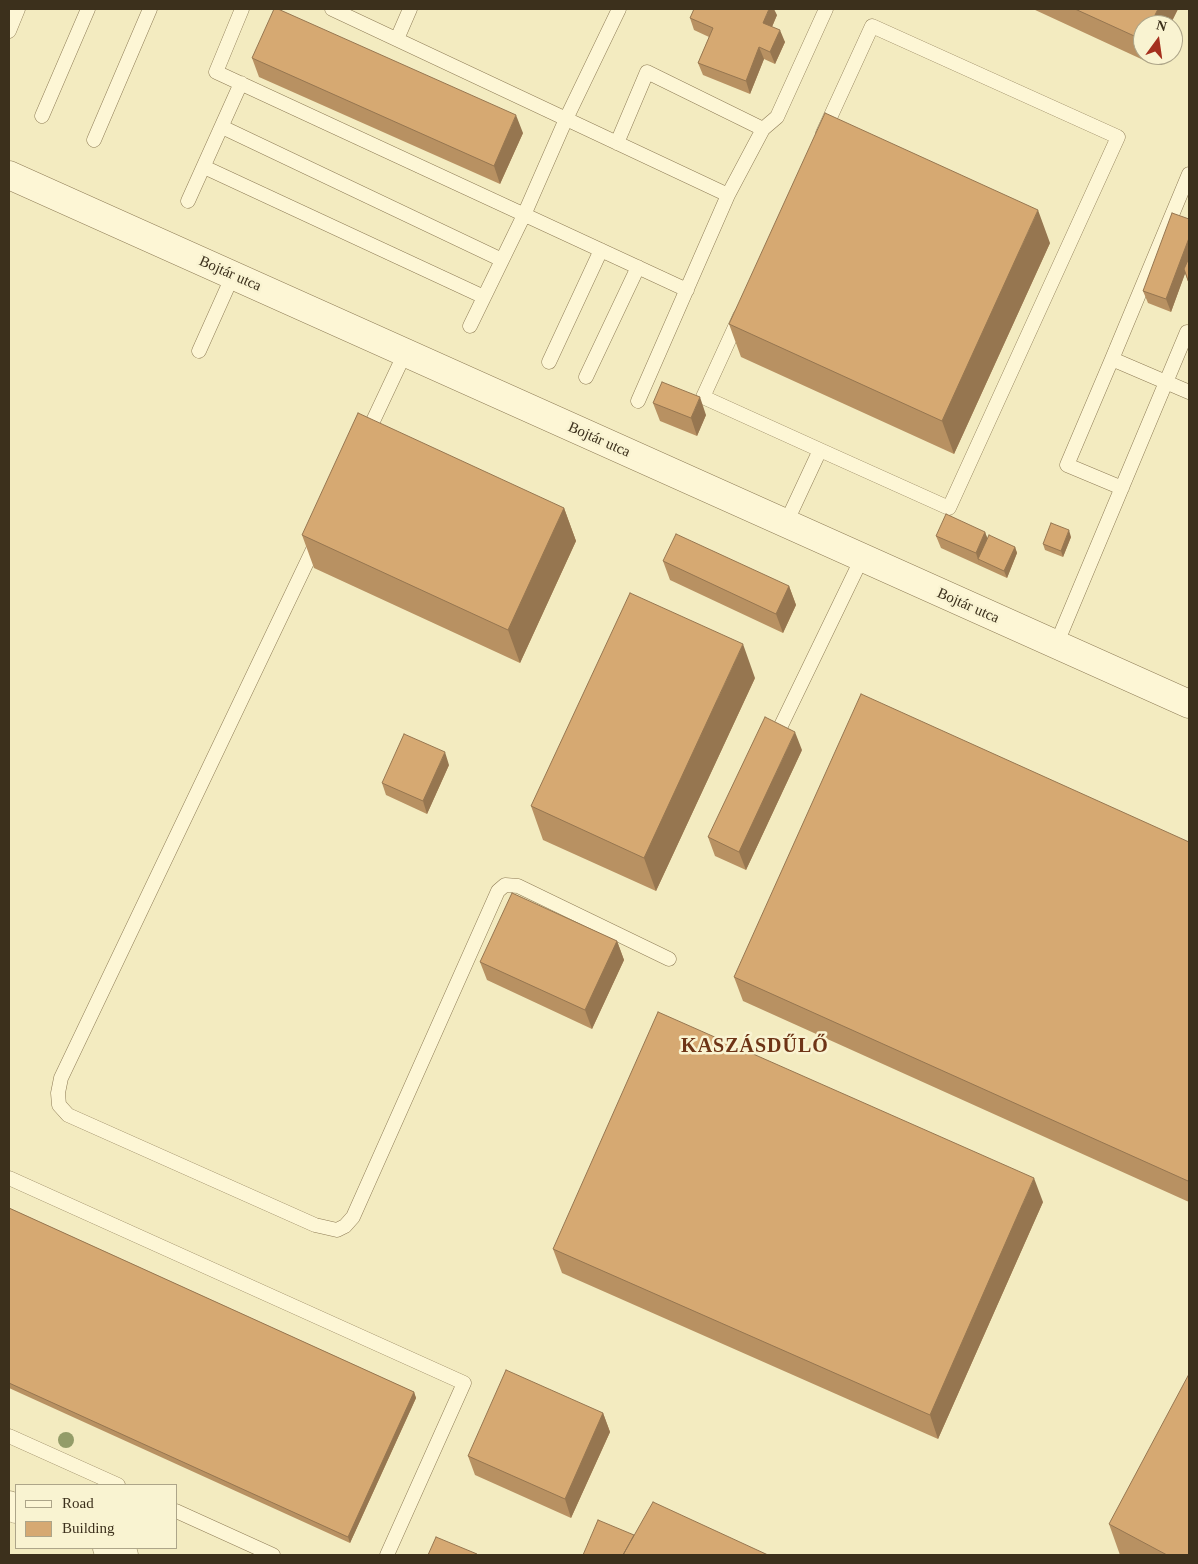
<!DOCTYPE html>
<meta charset="utf-8">
<style>
body{margin:0}
#map{position:relative;width:1198px;height:1564px;overflow:hidden;background:#f3ebc0;font-family:Georgia,serif}
canvas{display:block}
.frame{position:absolute;inset:0;border:10px solid #3c301c;pointer-events:none}
.legend{position:absolute;left:15px;top:1484px;width:162px;height:65px;box-sizing:border-box;background:#f9f3d1;border:1px solid #ada589;margin:0;padding:6px 9px;list-style:none;font-size:15px;color:#3c301c}
.legend li{display:flex;align-items:center;gap:10px;height:25px}
.legend b{width:25px;border:1px solid #ada589}
.north{position:absolute;left:1133px;top:15px;width:50px;height:50px;box-sizing:border-box;background:#f9f3d1;border:1px solid #ada589;border-radius:50%;rotate:14deg;font-size:14px;font-weight:700;line-height:20px;text-align:center;color:#3c301c}
.north::after{content:'';display:block;margin:auto;width:18px;height:22px;background:#a5301e;clip-path:polygon(50% 0,100% 100%,50% 72%,0 100%)}
</style>
<div id="map">
<canvas width="1198" height="1564"></canvas>
<div class="frame"></div>
<ul class="legend">
<li><b style="height:6px;background:#fdf6d5"></b>Road</li>
<li><b style="height:14px;background:#d6a972"></b>Building</li>
</ul>
<div class="north">N</div>
</div>
<script>
const context = document.querySelector('canvas').getContext('2d');
context.lineJoin = 'round';
const poly = rows => new Path2D(rows.map(r => 'M' + r).join(''));
function strokePath(path, color, width, dash) { context.strokeStyle = color; context.lineWidth = width; context.lineCap = dash ? 'butt' : 'round'; context.setLineDash(dash || []); context.stroke(path); }
function fillPath(path, color) { context.fillStyle = color; context.fill(path, 'evenodd'); }
function write(font, color, halo, rows, align = 'center') {
  context.font = font + ' Georgia,serif'; context.lineWidth = 5; context.setLineDash([]); context.textBaseline = 'middle'; context.strokeStyle = halo; context.fillStyle = color; for (const [text, x, y, turn = 0] of rows) {
    context.save(); context.translate(x, y); context.rotate((+turn || 0) * Math.PI / 180); context.textAlign = isNaN(turn) ? turn : align; if (halo) context.strokeText(text, 0, 0); context.fillText(text, 0, 0); context.restore();
  }
}
const service = poly([
 [242,9,216,72,687,290],
 [332,9,728,195],
 [9,31,18,9],
 [397,39,410,9],
 [42,116,88,9],
 [222,127,502,260],
 [94,140,150,9],
 [617,143,647,72,763,129],
 [204,167,484,297],
 [1189,174,1112,359,1189,392],
 [188,201,241,83],
 [740,316,703,397,820,450],
 [470,326,524,215,566,119,619,9],
 [199,351,233,275],
 [1112,359,1067,465,1122,488],
 [549,362,601,250],
 [586,377,638,267],
 [638,401,728,195,763,129,777,117,826,9],
 [366,436,405,353],
 [786,523,820,450,949,508,1118,137,872,26,823,133],
 [318,539,61,1078,58,1093,59,1105,68,1115,315,1225,337,1230,345,1226,353,1217,498,891,505,885,518,886,669,959],
 [1056,645,1187,332,1189,333],
 [776,736,862,558],
 [9,1178,464,1383,387,1555],
 [9,1436,118,1485],
 [176,1511,273,1555]
]);
const minor = poly([
 [9,1505,16,1509],
 [107,1548,124,1555]
]);
const tertiary = poly([
 [9,175,1189,704]
]);
const trees = [
 [66,1440]
];
const wall = poly([
 [1033,9,1178,9,1170,25,1143,25,1143,55,1156,55,1152,64],
 [777,15,772,27,785,42,775,64,764,59,750,94,703,75,698,63,709,37,694,30,690,18],
 [252,58,523,133,500,184,259,77],
 [1189,219,1189,284,1185,273,1171,312,1148,303,1143,291],
 [1050,243,954,454,741,357,729,324],
 [653,403,706,415,697,436,660,421],
 [564,508,576,541,520,663,314,568,302,535],
 [985,532,987,538,1015,547,1017,553,1007,578,941,548,936,536],
 [1071,537,1063,557,1045,550,1043,544],
 [663,561,789,586,796,605,783,633,670,580],
 [755,678,656,891,543,840,531,806],
 [802,750,746,870,715,856,708,837],
 [449,765,427,814,386,795,382,783],
 [1189,842,1189,1202,743,1001,734,977],
 [617,941,624,960,592,1029,487,980,480,962],
 [1043,1202,938,1439,562,1273,553,1249],
 [9,1208,414,1392,416,1398,350,1543,9,1388],
 [603,1413,610,1432,571,1518,475,1475,468,1456],
 [1109,1524,1189,1555,1120,1555]
]);
const shadedWall = poly([
 [769,9,774,9,777,15,768,36,763,23],
 [1158,9,1178,9,1170,25,1150,25],
 [780,30,785,42,775,64,770,52],
 [759,47,764,59,750,94,746,81],
 [1148,55,1156,55,1152,64],
 [516,115,523,133,500,184,494,166],
 [1038,210,1050,243,954,454,942,421],
 [1189,238,1189,263,1171,312,1166,299],
 [700,397,706,415,697,436,691,418],
 [564,508,576,541,520,663,508,630],
 [1069,530,1071,537,1063,557,1061,551],
 [985,532,990,545,978,559,980,566,976,553],
 [1015,547,1017,553,1007,578,1004,571],
 [789,586,796,605,783,633,776,614],
 [743,644,755,678,656,891,644,858],
 [795,732,802,750,746,870,739,852],
 [445,752,449,765,427,814,423,801],
 [617,941,624,960,592,1029,585,1010],
 [1034,1178,1043,1202,938,1439,930,1415],
 [414,1392,416,1398,350,1543,348,1537],
 [603,1413,610,1432,571,1518,565,1499]
]);
const building = poly([
 [274,9,278,9,516,115,494,166,252,58,274,9],
 [694,9,769,9,763,23,780,30,770,52,759,47,746,81,698,63,713,28,690,18,694,9],
 [1075,9,1158,9,1150,25,1143,25,1143,40,1075,9],
 [825,113,1038,210,942,421,729,324,825,113],
 [1172,213,1189,219,1189,238,1166,299,1143,291,1172,213],
 [1189,258,1189,283,1184,269,1189,258],
 [662,382,700,397,691,418,653,403,662,382],
 [358,413,564,508,508,630,302,535,358,413],
 [946,514,985,532,976,553,936,536,946,514],
 [1051,523,1069,530,1061,551,1043,544,1051,523],
 [676,534,789,586,776,614,663,561,676,534],
 [989,535,1015,547,1004,571,978,559,989,535],
 [630,593,743,644,644,858,531,806,630,593],
 [861,694,1189,842,1189,1179,1188,1181,734,977,861,694],
 [765,717,795,732,739,852,708,837,765,717],
 [404,734,445,752,423,801,382,783,404,734],
 [512,893,617,941,585,1010,480,962,512,893],
 [658,1012,1034,1178,930,1415,553,1249,658,1012],
 [9,1208,414,1392,348,1537,9,1383,9,1208],
 [506,1370,603,1413,565,1499,468,1456,506,1370],
 [1189,1374,1189,1555,1167,1555,1109,1524,1189,1374],
 [653,1502,768,1555,623,1555,653,1502],
 [598,1520,634,1535,623,1555,583,1555,598,1520],
 [436,1537,477,1554,477,1555,428,1555,436,1537]
]);
const streetNames = [
 ["Bojtár utca",230,274,24],
 ["Bojtár utca",599,440,24],
 ["Bojtár utca",968,606,24]
];
const districtNames = [
 ["KASZÁSDŰLŐ",755,1047]
];
strokePath(service, '#8e7c56', 15);
strokePath(minor, '#8e7c56', 29);
strokePath(tertiary, '#8e7c56', 29);
strokePath(service, '#fdf6d5', 14);
strokePath(minor, '#fdf6d5', 28);
strokePath(tertiary, '#fdf6d5', 28);
context.fillStyle = '#939c68';
for (const [x, y] of trees) { context.beginPath(); context.arc(x, y, 8, 0, 2 * Math.PI); context.fill(); }
fillPath(wall, '#b89162');
fillPath(shadedWall, '#967650');
fillPath(building, '#d6a972');
strokePath(building, '#967650', 1);
write('15px', '#3c301c', '#f9f3d1', streetNames);
context.letterSpacing = '1px';
write('bold 20px', '#6e3416', '#f9f3d1', districtNames);
context.letterSpacing = '0px';
</script>
